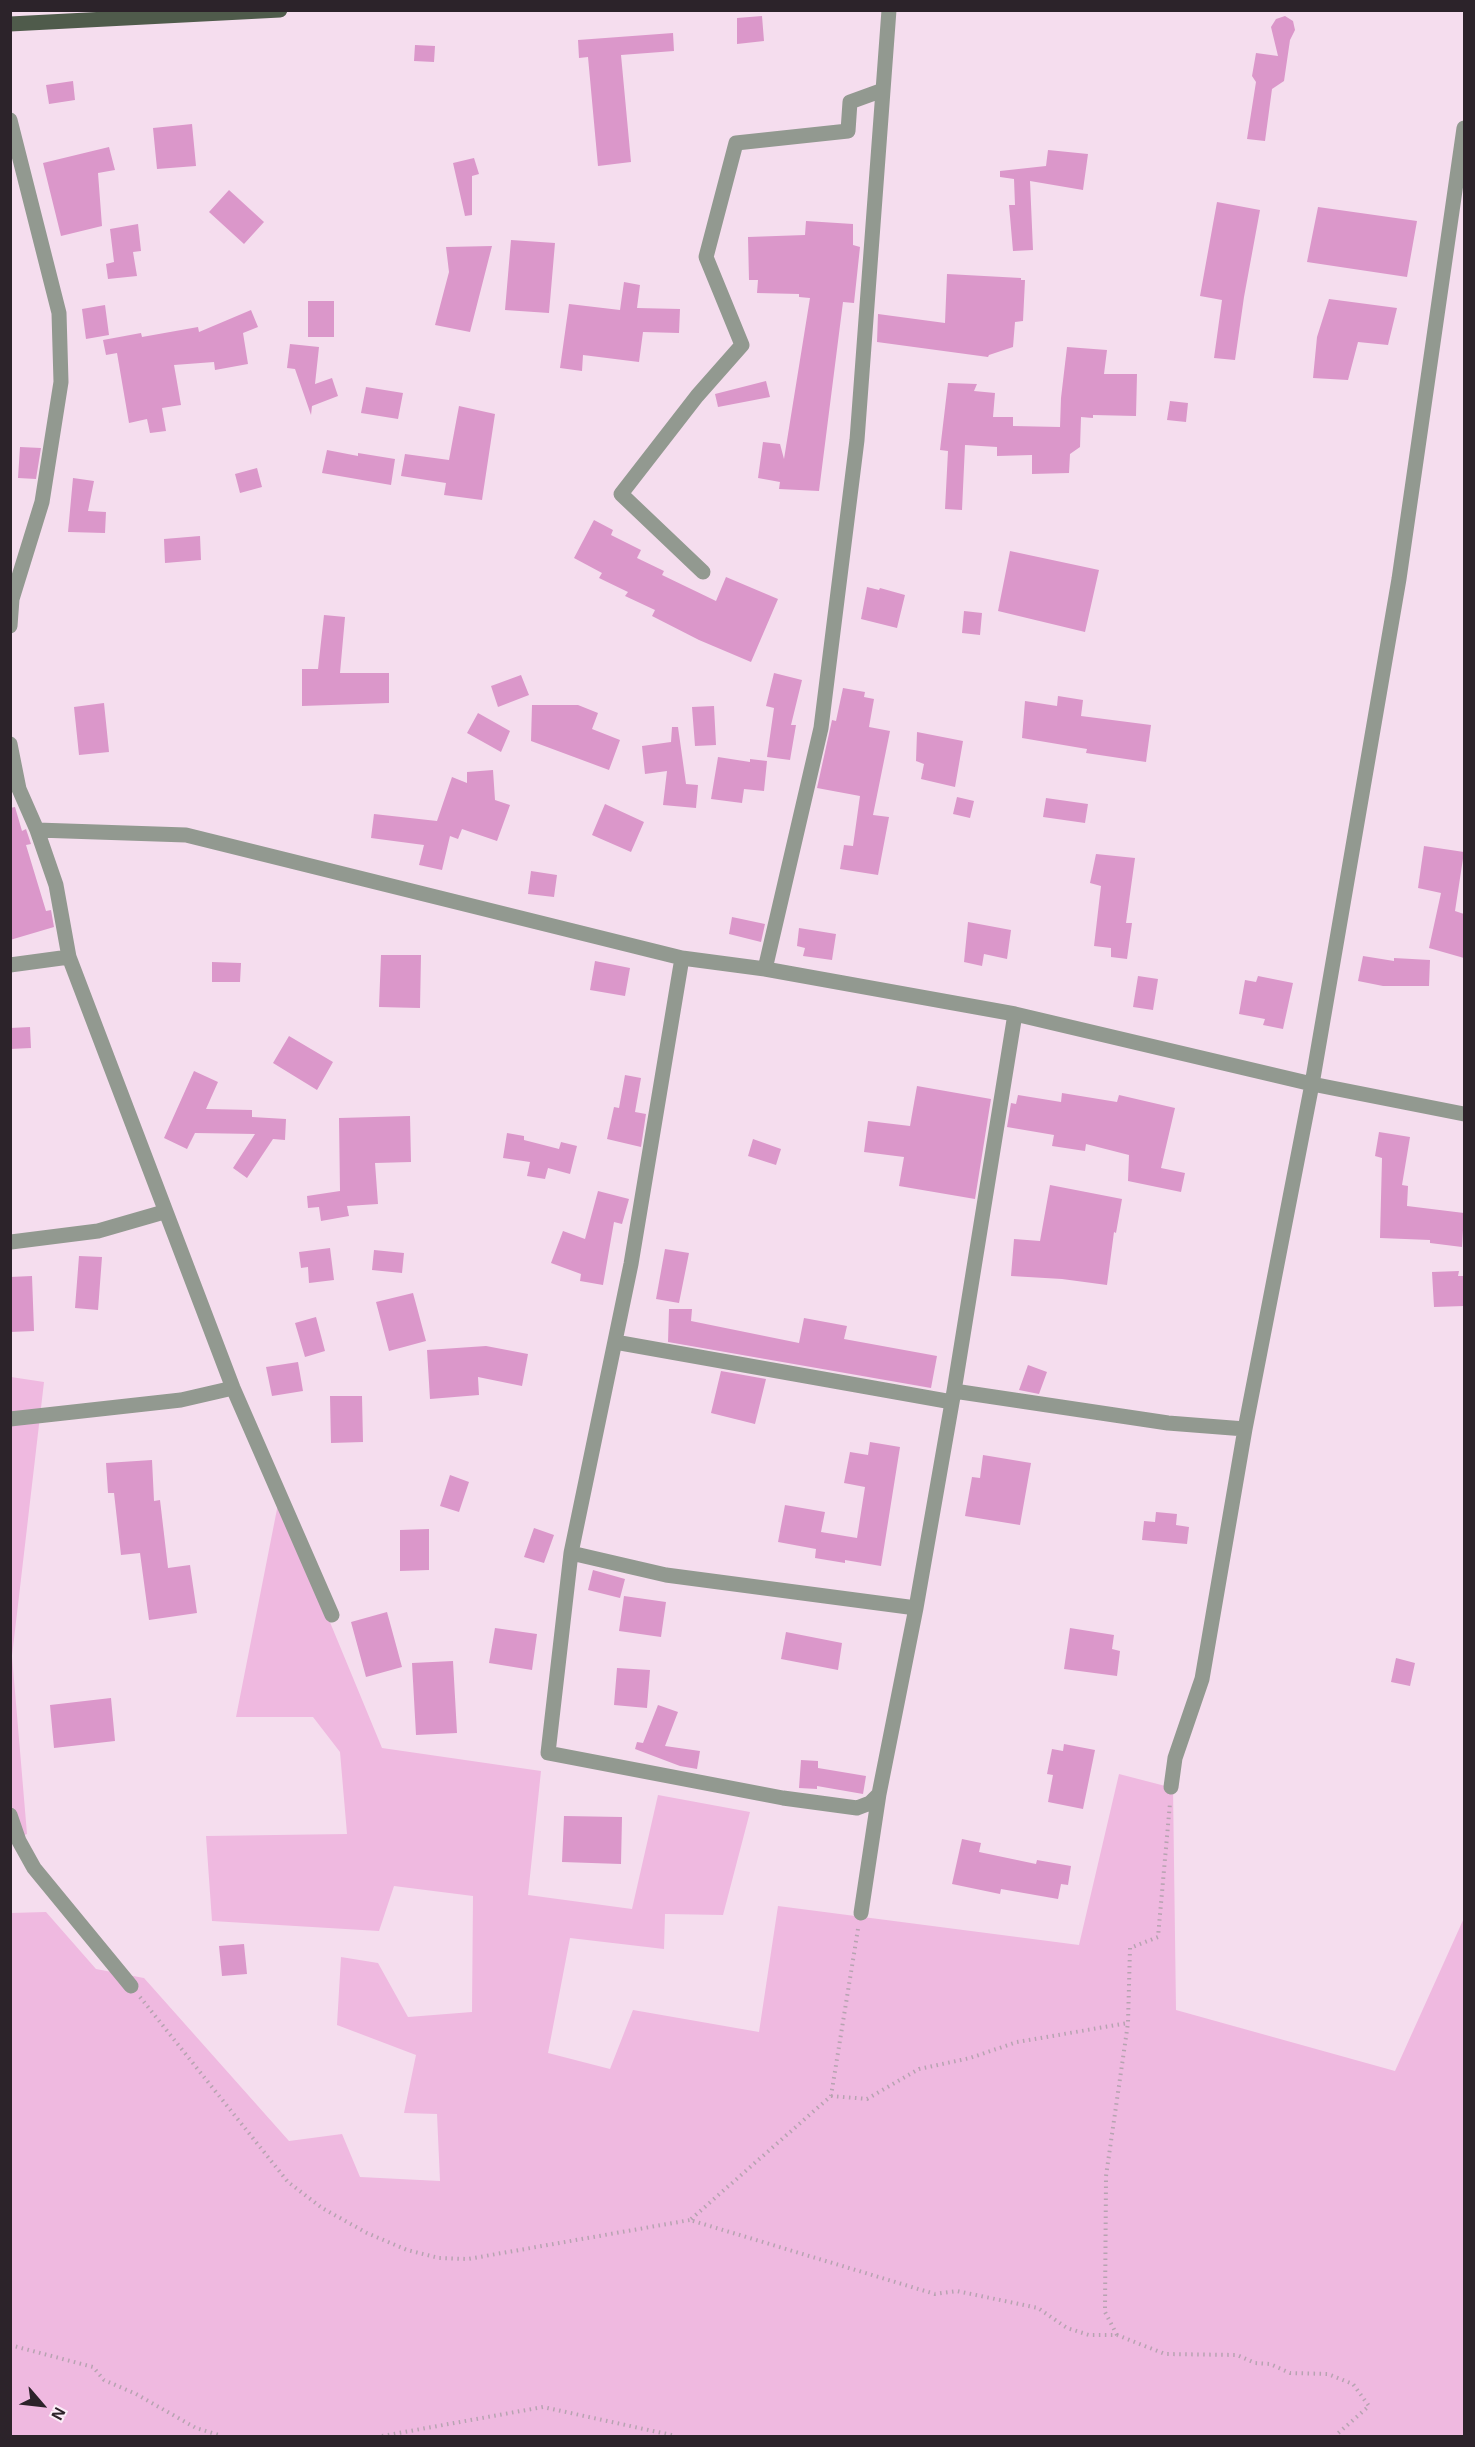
<!DOCTYPE html>
<style>
body{margin:0}
#map{position:relative;width:1475px;height:2447px;overflow:hidden;background:#f5ddee;font-family:Arial,sans-serif}
canvas{display:block}
.frame{position:absolute;inset:0;border:12px solid #2c232a;pointer-events:none}
.north{position:absolute;left:12px;top:2375px;width:60px;height:60px;-webkit-text-stroke:4px #fcedf8;paint-order:stroke;rotate:118deg;font-size:16px;font-weight:700;line-height:24px;text-align:center;color:#2c232a}
.north::after{content:'';display:block;margin:auto;width:21px;height:27px;background:#2c232a;clip-path:polygon(50% 0,100% 100%,50% 72%,0 100%)}
</style>
<div id="map">
<canvas width="1475" height="2447"></canvas>
<div class="frame"></div>
<div class="north">N</div>
</div>
<script>
const context = document.querySelector('canvas').getContext('2d');
context.lineJoin = 'round';
function fillPath(path, color) { context.fillStyle = color; context.fill(path, 'evenodd'); }
const poly = rows => new Path2D(rows.map(r => 'M' + r).join(''));
function strokePath(path, color, width, dash) { context.strokeStyle = color; context.lineWidth = width; context.lineCap = dash ? 'butt' : 'round'; context.setLineDash(dash || []); context.stroke(path); }
const green = poly([
 [11,1377,44,1382,12,1656,27,1834,11,1840],
 [279,1499,382,1748,541,1771,528,1895,632,1909,658,1795,750,1812,723,1915,665,1914,664,1949,570,1938,548,2053,610,2069,633,2010,759,2032,778,1906,1079,1945,1119,1774,1173,1788,1176,2010,1395,2071,1464,1918,1464,2436,11,2436,10,1913,46,1912,96,1969,144,1978,289,2141,342,2134,360,2177,440,2181,437,2114,404,2113,416,2055,337,2025,341,1957,378,1963,408,2017,472,2012,473,1896,394,1886,379,1931,212,1921,206,1836,347,1834,340,1752,313,1717,236,1717]
]);
const building = poly([
 [762,16,764,41,737,44,737,18],
 [1285,16,1293,21,1295,30,1290,40,1284,81,1272,89,1265,141,1247,139,1256,82,1252,76,1256,53,1278,56,1271,27,1276,19],
 [673,33,674,51,621,55,631,162,598,166,588,57,579,58,578,40],
 [415,45,435,46,434,62,414,61],
 [73,81,75,100,49,104,46,85],
 [192,124,196,166,157,169,153,128],
 [109,147,115,170,98,173,102,226,61,236,43,163],
 [1048,150,1088,154,1083,190,1030,181,1033,250,1013,251,1009,205,1015,205,1014,179,1000,177,1000,171,1046,166],
 [474,158,479,174,472,176,472,215,465,216,453,163],
 [229,190,264,222,244,244,209,212],
 [1217,202,1260,210,1244,297,1235,360,1214,358,1222,300,1200,296],
 [1318,207,1417,221,1407,277,1307,262],
 [806,221,853,224,853,245,860,247,854,303,843,302,819,491,779,489,780,482,758,478,763,442,780,444,784,459,810,298,799,297,799,294,757,293,758,280,749,280,748,237,805,235],
 [138,224,141,251,133,252,137,276,108,279,106,264,114,262,110,229],
 [511,240,555,243,549,313,505,310],
 [492,246,470,332,435,325,449,272,446,247],
 [947,274,1021,278,1021,280,1025,280,1023,321,1015,322,1013,347,989,355,988,357,877,342,878,314,945,323],
 [624,282,640,285,637,308,680,309,679,333,643,332,639,362,583,355,582,371,560,368,569,304,620,310],
 [1329,299,1397,308,1388,345,1358,342,1348,380,1313,378,1317,337],
 [308,301,334,301,334,337,308,337],
 [105,305,109,335,86,339,82,309],
 [251,310,258,327,243,333,248,364,215,370,214,362,174,365,181,405,162,408,166,431,150,433,147,419,129,423,117,353,106,355,103,340,141,333,142,337,198,327,199,332],
 [290,344,319,347,315,384,332,378,338,396,312,406,311,415,295,369,287,368],
 [1067,347,1107,350,1104,374,1137,374,1136,416,1093,415,1093,418,1081,417,1080,447,1070,454,1069,473,1032,474,1032,455,997,456,997,447,965,445,962,510,945,509,948,451,940,450,948,383,977,384,974,391,995,393,993,417,1013,417,1013,426,1060,427,1061,398],
 [766,381,770,397,718,407,715,394],
 [366,387,403,393,398,419,361,413],
 [1170,401,1188,403,1186,422,1167,420],
 [459,406,495,414,482,500,444,495,446,483,401,476,405,454,449,460],
 [20,447,41,448,36,479,18,478],
 [327,450,358,456,358,453,395,459,391,485,322,473],
 [257,468,262,487,240,493,235,474],
 [73,478,94,481,88,511,106,512,105,533,68,532],
 [594,520,613,530,611,535,641,550,637,558,664,571,662,575,716,601,726,577,778,599,751,662,699,640,652,616,655,610,625,596,628,592,599,578,602,573,574,558],
 [200,536,201,560,165,563,164,539],
 [1010,551,1099,570,1085,632,998,611],
 [867,587,879,590,880,588,905,595,897,628,861,619],
 [964,611,982,613,980,635,962,633],
 [324,615,345,617,340,673,389,673,389,703,302,706,302,669,318,669],
 [774,673,802,680,791,725,796,725,790,760,767,757,774,708,766,706],
 [521,675,529,695,498,707,491,686],
 [843,688,865,692,864,697,874,699,869,727,890,731,873,815,889,817,878,875,840,869,844,845,853,846,860,796,817,788,832,720,836,721],
 [1058,696,1083,700,1081,716,1151,725,1146,762,1086,753,1087,749,1022,738,1025,701,1057,706],
 [104,703,109,752,79,755,74,707],
 [532,705,578,705,598,713,592,729,620,740,609,770,531,741],
 [714,706,716,745,695,746,692,707],
 [478,713,510,731,501,752,467,733],
 [672,727,678,727,686,784,698,785,696,808,663,805,667,771,645,774,642,746,671,742],
 [917,732,963,741,955,787,921,779,924,764,916,761],
 [718,757,750,762,750,759,767,761,764,791,744,789,742,803,711,799],
 [493,770,495,800,510,805,497,841,462,829,458,839,450,836,442,870,419,865,424,845,371,838,374,814,437,821,452,777,467,783,467,772],
 [957,797,974,801,970,818,953,814],
 [1046,798,1088,804,1085,823,1043,817],
 [605,804,644,822,631,852,592,835],
 [15,807,22,831,26,829,31,844,26,845,46,911,51,910,54,927,10,940,10,808],
 [1424,846,1464,852,1455,911,1464,914,1464,958,1429,948,1441,893,1418,888],
 [1096,854,1135,858,1126,923,1132,923,1127,959,1111,957,1111,948,1094,946,1101,886,1090,883],
 [531,871,557,875,554,897,528,894],
 [732,917,765,924,761,942,729,934],
 [968,922,1011,930,1007,959,984,954,982,966,964,962],
 [799,928,836,934,832,960,803,956,805,948,797,946],
 [381,955,421,955,420,1008,379,1007],
 [1363,956,1394,961,1394,958,1430,960,1429,986,1383,986,1358,981],
 [595,961,630,968,625,996,590,990],
 [212,962,241,963,240,982,212,982],
 [1138,976,1158,979,1153,1010,1133,1007],
 [1258,976,1293,983,1283,1029,1263,1025,1265,1019,1239,1014,1245,980,1256,982],
 [30,1027,31,1048,10,1049,10,1028],
 [289,1036,333,1062,317,1090,273,1063],
 [194,1071,218,1082,206,1109,252,1110,252,1117,286,1119,285,1140,273,1139,247,1178,233,1168,255,1134,195,1133,187,1149,164,1138],
 [625,1075,641,1078,635,1112,646,1114,641,1147,607,1139,614,1107,619,1108],
 [917,1086,991,1099,975,1199,899,1186,904,1157,864,1152,868,1121,910,1126],
 [1062,1093,1117,1102,1119,1095,1175,1108,1161,1168,1185,1173,1181,1192,1128,1181,1129,1155,1086,1144,1085,1151,1052,1146,1054,1135,1007,1127,1011,1103,1016,1104,1018,1095,1061,1102],
 [410,1116,411,1162,375,1163,378,1204,347,1206,349,1216,321,1221,319,1207,308,1208,307,1196,340,1191,339,1118],
 [1379,1132,1410,1137,1402,1185,1408,1186,1407,1206,1464,1213,1462,1247,1430,1243,1430,1240,1380,1238,1382,1158,1375,1156],
 [507,1133,524,1136,524,1140,559,1149,561,1142,577,1146,570,1174,548,1168,545,1179,527,1176,530,1162,503,1158],
 [753,1139,781,1149,776,1165,748,1156],
 [1050,1185,1122,1199,1116,1233,1114,1232,1107,1285,1062,1279,1011,1276,1014,1239,1040,1241],
 [598,1191,629,1199,622,1224,614,1222,603,1285,580,1281,581,1274,551,1263,563,1231,585,1239],
 [330,1248,334,1280,309,1283,308,1267,301,1268,299,1252],
 [665,1249,689,1253,679,1303,656,1299],
 [374,1250,404,1253,402,1273,372,1270],
 [79,1256,102,1257,98,1310,75,1308],
 [1459,1271,1458,1276,1464,1276,1464,1306,1434,1307,1432,1272],
 [32,1276,34,1331,10,1332,10,1277],
 [413,1293,426,1341,389,1351,376,1302],
 [669,1309,692,1309,691,1321,799,1343,804,1318,847,1326,844,1339,937,1356,931,1388,668,1342],
 [316,1317,325,1351,305,1357,295,1323],
 [486,1346,528,1354,522,1386,478,1377,479,1395,430,1399,427,1350],
 [298,1362,303,1391,272,1396,266,1367],
 [1028,1365,1047,1372,1039,1394,1019,1390],
 [721,1371,766,1379,755,1424,711,1413],
 [330,1396,362,1396,363,1442,331,1443],
 [870,1442,900,1447,881,1566,845,1560,845,1563,815,1558,816,1549,778,1542,785,1505,825,1512,821,1532,857,1538,865,1487,844,1483,850,1452,868,1455],
 [983,1455,1031,1463,1020,1525,965,1516,972,1477,980,1478],
 [152,1460,154,1501,160,1500,168,1568,190,1565,197,1613,149,1620,140,1553,121,1555,114,1493,108,1493,106,1463],
 [450,1475,469,1482,459,1512,440,1506],
 [1156,1512,1177,1514,1176,1525,1189,1527,1187,1544,1142,1540,1144,1521,1155,1522],
 [534,1528,554,1535,544,1563,524,1557],
 [429,1529,429,1570,400,1571,400,1530],
 [593,1570,625,1579,620,1598,588,1590],
 [624,1596,666,1602,661,1637,619,1631],
 [387,1612,402,1667,366,1677,351,1622],
 [495,1628,537,1634,532,1670,489,1663],
 [1070,1628,1114,1635,1112,1649,1120,1651,1117,1676,1064,1669],
 [786,1632,842,1643,838,1670,781,1659],
 [1396,1658,1415,1663,1410,1686,1391,1682],
 [453,1661,457,1733,416,1735,412,1663],
 [617,1668,650,1670,647,1708,614,1705],
 [111,1698,115,1741,54,1748,50,1705],
 [658,1705,678,1712,665,1746,700,1751,697,1769,680,1766,635,1749,637,1742,643,1743],
 [1064,1744,1095,1750,1083,1809,1048,1802,1053,1775,1047,1774,1052,1749,1063,1751],
 [801,1760,818,1761,818,1768,866,1776,863,1794,817,1786,817,1789,799,1788],
 [564,1816,622,1817,621,1864,562,1862],
 [962,1839,981,1843,979,1852,1036,1864,1037,1860,1071,1866,1068,1885,1061,1884,1058,1899,1001,1889,1000,1894,952,1884],
 [244,1944,247,1974,222,1976,219,1946]
]);
const path = poly([
 [858,1929,831,2096,690,2220,935,2294,957,2291,1038,2308,1067,2328,1089,2335,1117,2335,1165,2354,1237,2355,1255,2363,1270,2364,1290,2373,1328,2374,1353,2384,1369,2406,1335,2436],
 [140,1997,288,2182,322,2208,367,2233,407,2250,439,2258,468,2259,690,2220],
 [831,2096,867,2099,919,2069,970,2058,1017,2042,1128,2023],
 [1117,2335,1105,2312,1106,2176,1128,2023,1130,1948,1158,1937,1170,1803],
 [10,2345,93,2367,104,2380,136,2394,196,2428,222,2436],
 [382,2436,543,2407,676,2436]
]);
const minor = poly([
 [10,120,59,313,61,382,42,502,12,599,10,626],
 [703,572,621,494,697,396,742,345,706,257,736,143,848,131,850,102,883,90],
 [10,744,19,789,37,830,56,885,69,957,233,1388,332,1615],
 [37,830,186,835,682,958,765,969,1015,1014,1312,1084,1464,1114],
 [682,958,631,1264,571,1553,666,1575,916,1608],
 [10,965,69,957],
 [765,969,821,728,857,440,889,10],
 [11,1242,98,1231,164,1212],
 [615,1342,952,1402],
 [954,1391,1168,1423,1245,1429],
 [10,1419,181,1400,233,1388],
 [571,1553,548,1753,783,1798,857,1808,870,1803,879,1794,916,1608,954,1391,1015,1014],
 [1171,1787,1175,1758,1202,1679,1245,1429,1312,1084,1399,579,1464,128],
 [10,1815,19,1841,34,1868,131,1986],
 [861,1913,879,1794]
]);
const major = poly([
 [10,24,280,10]
]);
fillPath(green, '#efb9e0');
fillPath(building, '#db97ca');
strokePath(path, '#b7a3b1', 4, [1.5, 4.5]);
strokePath(minor, '#929990', 15);
strokePath(major, '#4f5b4b', 15);
</script>
